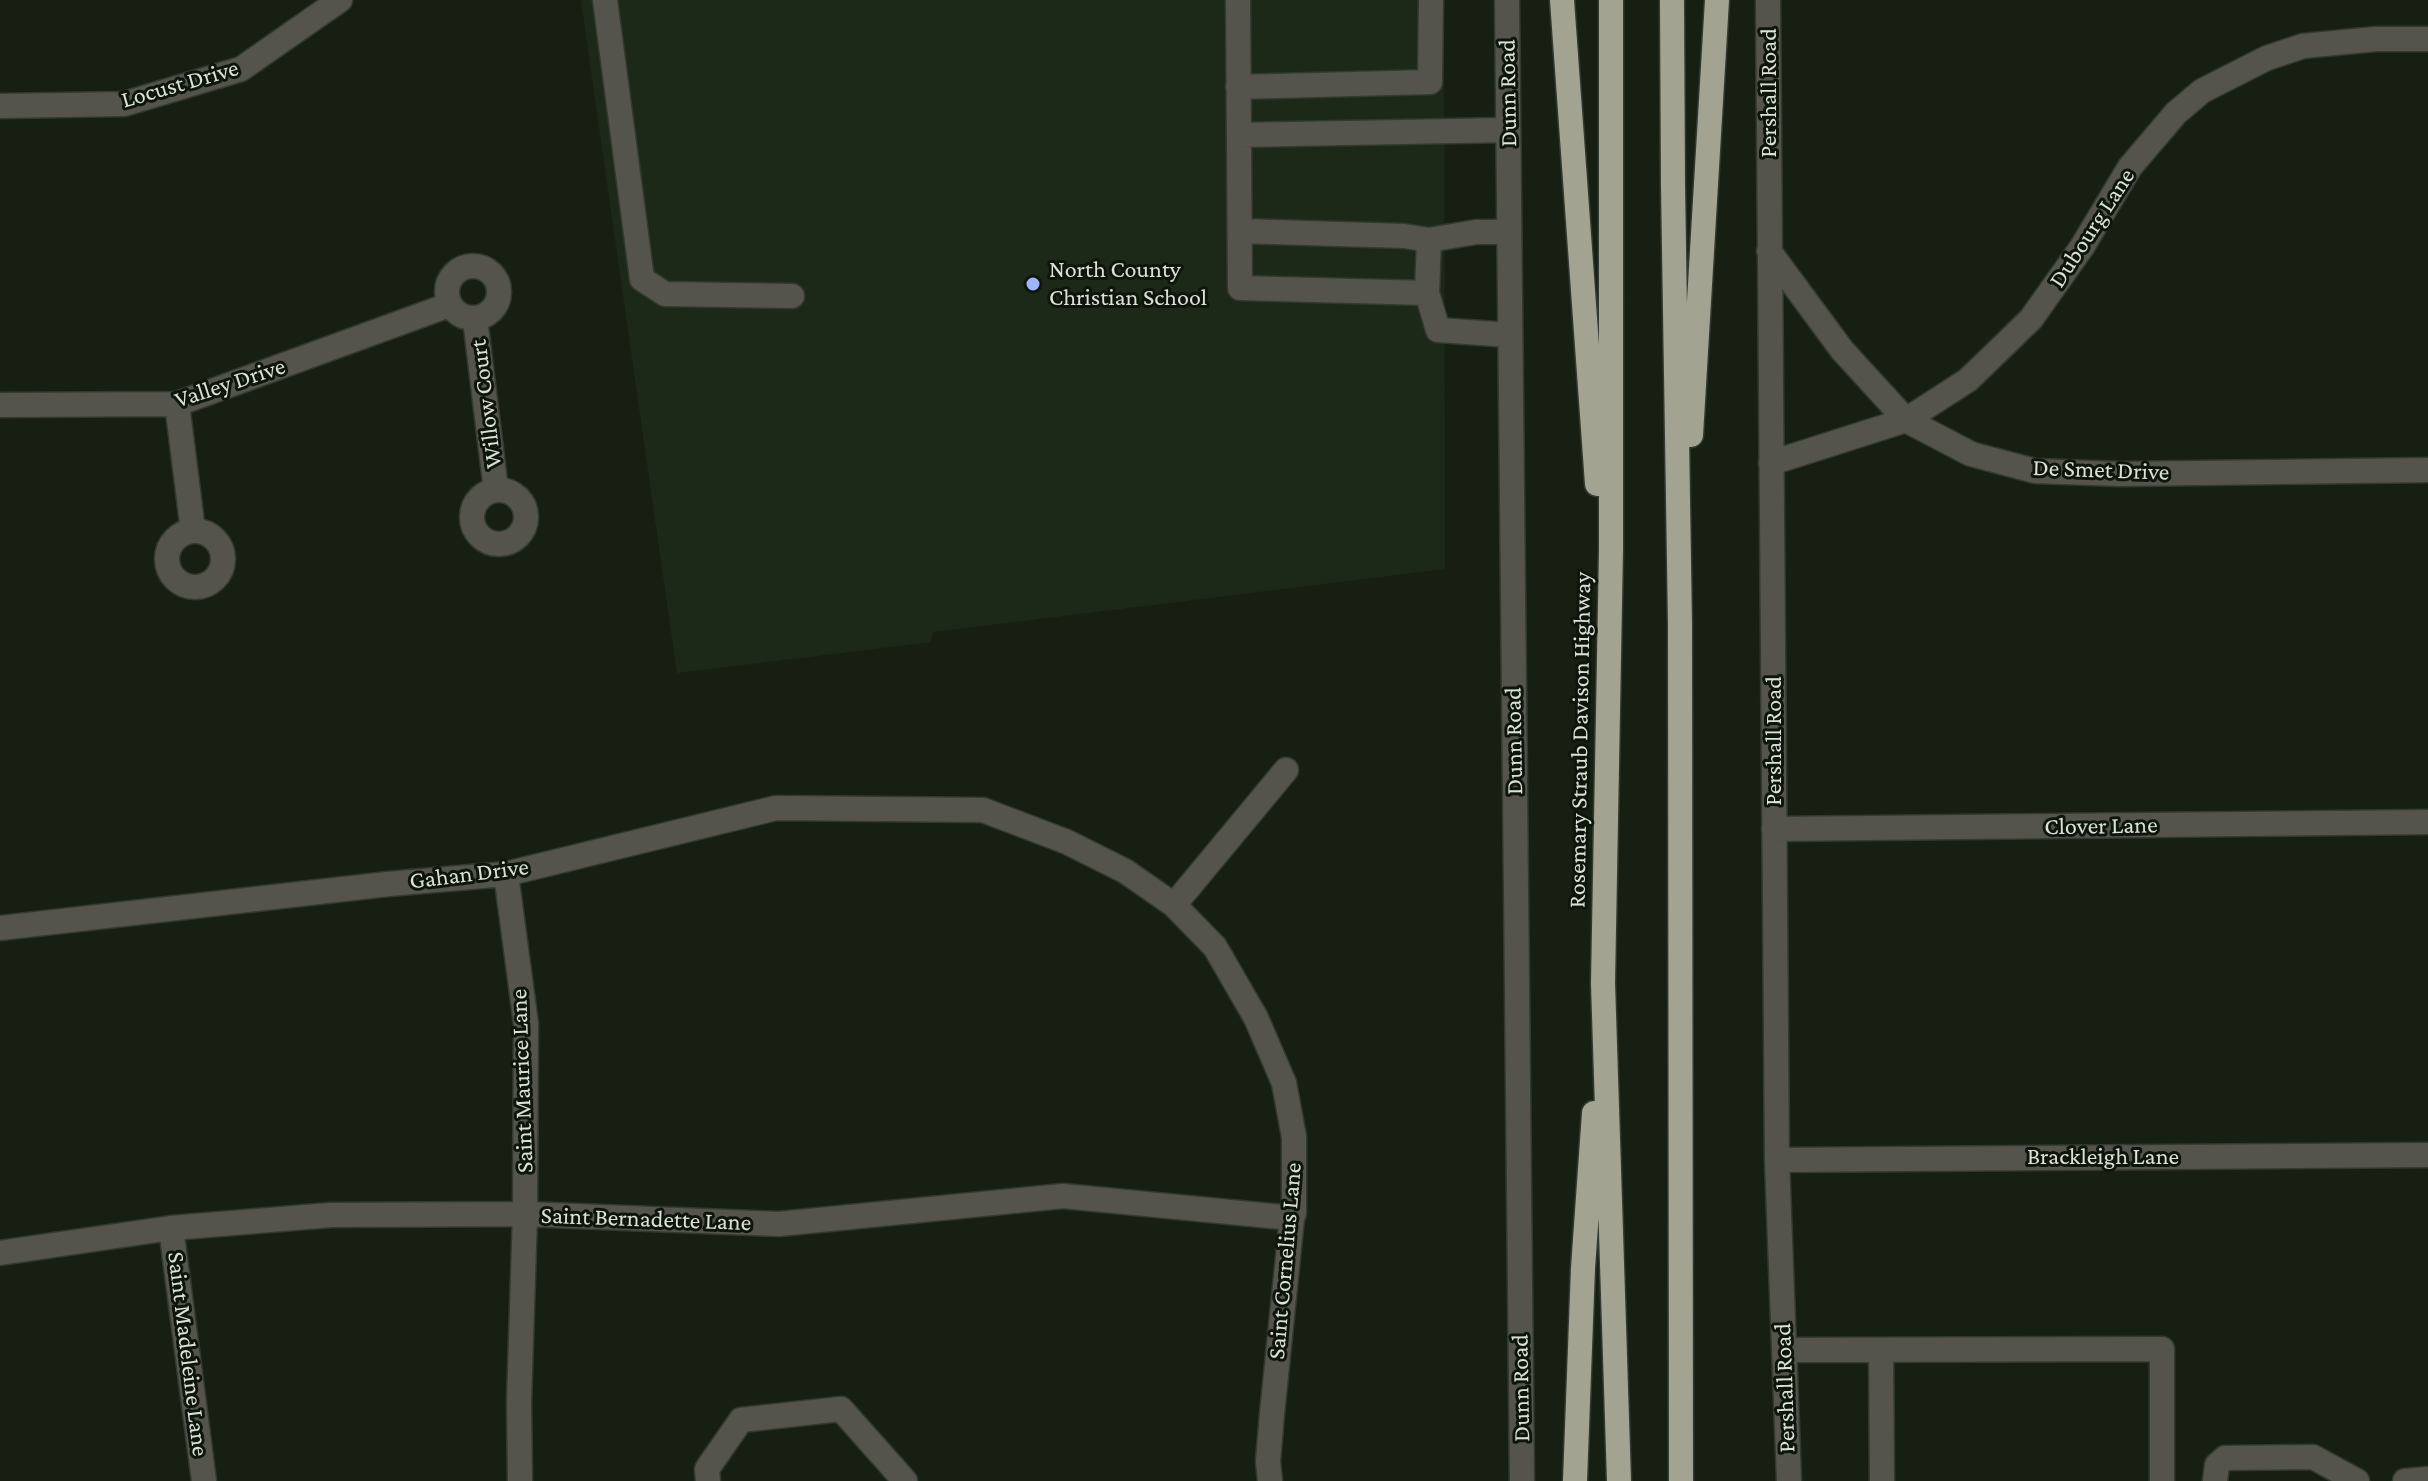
<!DOCTYPE html>
<style>
body{margin:0}
canvas{display:block;background:#171f13}
</style>
<canvas width="2428" height="1481"></canvas>
<script>
const context = document.querySelector('canvas').getContext('2d');
context.lineJoin = 'round';
function fillPath(path, color) { context.fillStyle = color; context.fill(path, 'evenodd'); }
const poly = rows => new Path2D(rows.map(r => 'M' + r).join(''));
function strokePath(path, color, width, dash) { context.strokeStyle = color; context.lineWidth = width; context.lineCap = dash ? 'butt' : 'round'; context.setLineDash(dash || []); context.stroke(path); }
function write(font, color, halo, rows, align = 'center') {
  context.font = font + ' "Crimson Pro",serif'; context.lineWidth = 6; context.setLineDash([]); context.textBaseline = 'middle'; context.strokeStyle = halo; context.fillStyle = color; for (const [text, x, y, turn = 0] of rows) {
    context.save(); context.translate(x, y); context.rotate((+turn || 0) * Math.PI / 180); context.textAlign = isNaN(turn) ? turn : align; if (halo) context.strokeText(text, 0, 0); context.fillText(text, 0, 0); context.restore();
  }
}
const built = poly([
 [581,0,1444,0,1445,569,933,632,931,642,677,673]
]);
const minor = poly([
 [605,0,642,279,665,294,792,296],
 [1238,0,1240,288,1427,293],
 [1507,0,1522,1481],
 [1768,0,1777,1160,1789,1481],
 [1238,87,1430,82,1431,0],
 [0,106,124,104,241,69,340,0],
 [1239,135,1508,130],
 [1240,231,1404,236,1429,240,1476,232,1509,232],
 [1429,240,1427,293,1438,330,1510,335],
 [1769,251,1842,350,1906,420,1971,454,2035,471,2120,474,2428,470],
 '447 292a26 26 0 1 1 52 0a26 26 0 1 1-52 0Z',
 [475,319,496,490],
 [177,404,193,531],
 [0,405,177,404,449,305],
 [1771,463,1906,420,1968,380,2031,319,2082,247,2130,167,2176,113,2202,91,2267,58,2303,46,2376,39,2428,39],
 '472 517a27 27 0 1 1 54 0a27 27 0 1 1-54 0Z',
 '167 559a28 28 0 1 1 56 0a28 28 0 1 1-56 0Z',
 [1774,829,2428,822],
 [506,874,526,1024,525,1214,519,1402,520,1481],
 [1174,905,1286,770],
 [0,928,388,884,506,874,776,808,983,810,1067,842,1125,871,1174,905,1215,947,1256,1018,1284,1083,1294,1137,1294,1213,1292,1218,1272,1414,1268,1461,1270,1481],
 [1777,1160,2428,1155],
 [171,1228,204,1481],
 [0,1253,171,1228,331,1215,525,1214,779,1224,1063,1196,1292,1218],
 [1784,1350,2162,1349,2162,1481],
 [1881,1350,1882,1481],
 [708,1481,707,1469,741,1420,841,1409,905,1481],
 [2215,1481,2217,1465,2225,1458,2313,1457,2357,1481],
 [2405,1481,2428,1479]
]);
const highway = poly([
 [1562,0,1597,484],
 [1611,0,1611,549,1603,983,1619,1481],
 [1672,0,1673,185,1680,625,1681,1481],
 [1691,435,1717,0],
 [1575,1481,1583,1268,1594,1113]
]);
const markers = [
 [1033,284,8,"#9eb4fd"]
];
const streetNames = [
 ["Locust Drive",180,84,-16],
 ["Dunn Road",1508,93,-91],
 ["Pershall Road",1769,93,-90],
 ["Dubourg Lane",2092,228,-57],
 ["Valley Drive",230,383,-18],
 ["Willow Court",486,404,-97],
 ["De Smet Drive",2101,470,2],
 ["Rosemary Straub Davison Highway",1580,740,-89],
 ["Dunn Road",1514,741,-91],
 ["Pershall Road",1774,741,-90],
 ["Clover Lane",2101,826,-1],
 ["Gahan Drive",469,874,-7],
 ["Saint Maurice Lane",522,1081,-92],
 ["Brackleigh Lane",2103,1157],
 ["Saint Bernadette Lane",646,1219,2],
 ["Saint Cornelius Lane",1285,1261,-85],
 ["Saint Madeleine Lane",188,1354,83],
 ["Dunn Road",1521,1388,-91],
 ["Pershall Road",1785,1388,-92]
];
const poiNames = [
 ["North County",1049,270],
 ["Christian School",1049,298]
];
fillPath(built, '#1d2918');
strokePath(minor, '#323a2f', 27);
strokePath(highway, '#323a2f', 27);
strokePath(minor, '#54544d', 24);
strokePath(highway, '#a2a391', 24);
for (const [x, y, r, color] of markers) { const dot = new Path2D(); dot.arc(x, y, r, 0, 2 * Math.PI); context.fillStyle = color; context.fill(dot); strokePath(dot, '#0e160b', 3); }
write('24px', '#dbe0d8', '#0e160b', streetNames);
write('24px', '#dbe0d8', '#0e160b', poiNames, 'left');
</script>
